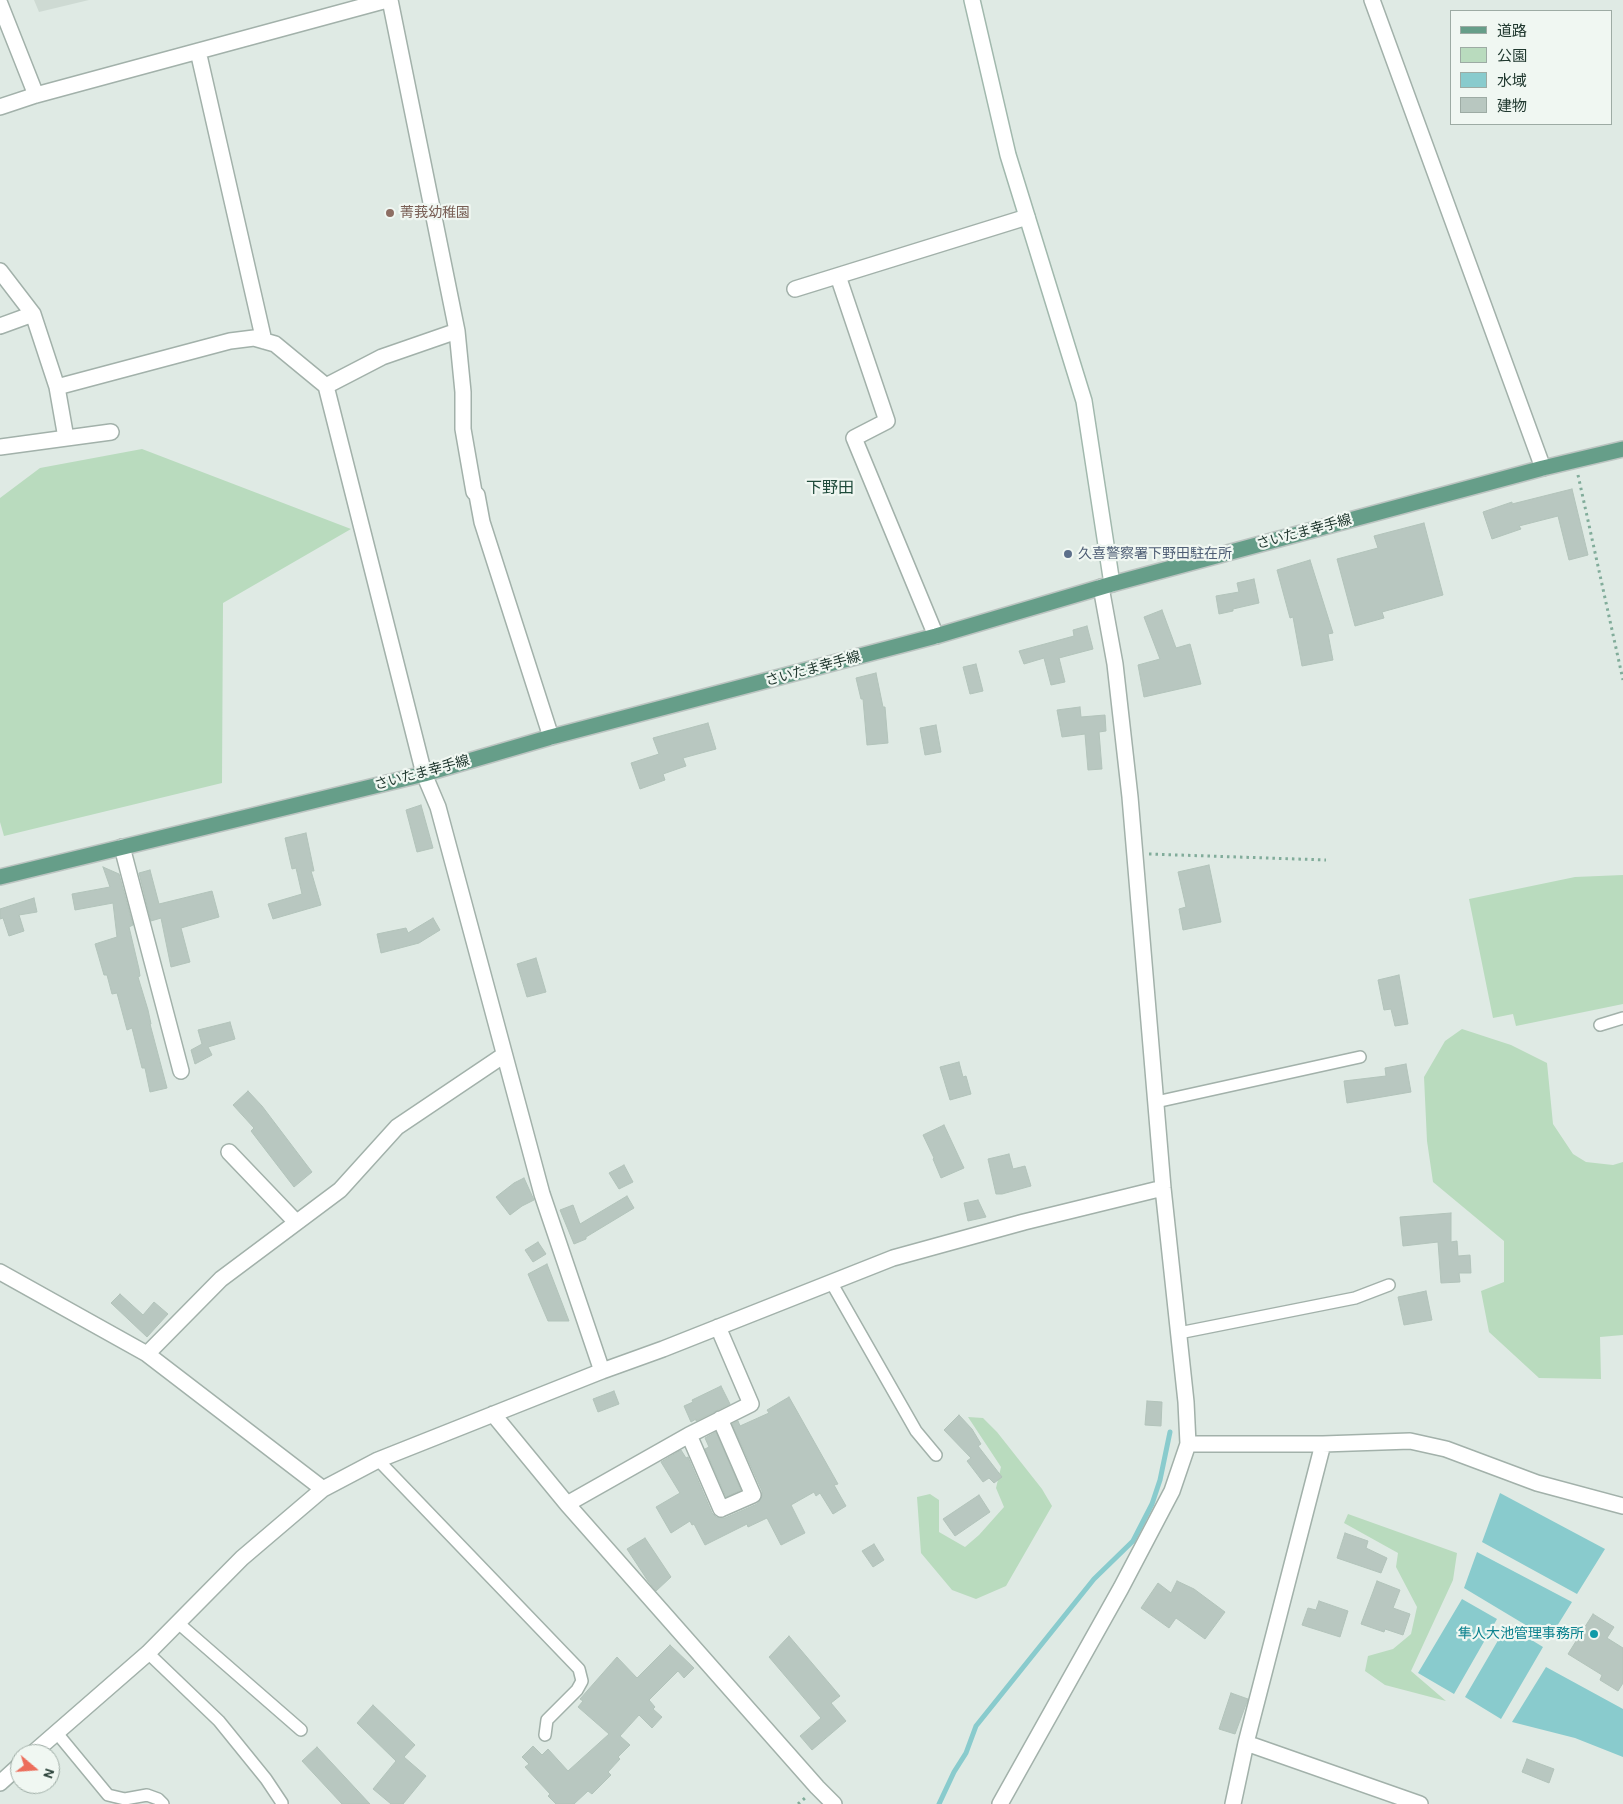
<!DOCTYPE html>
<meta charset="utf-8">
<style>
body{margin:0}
#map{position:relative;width:1623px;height:1804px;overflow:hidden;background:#dfeae4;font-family:Karla,"Noto Sans JP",sans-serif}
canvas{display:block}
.legend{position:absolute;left:1450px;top:10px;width:162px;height:115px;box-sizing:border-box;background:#f0f7f2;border:1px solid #9daba4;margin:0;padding:6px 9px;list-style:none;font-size:15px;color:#213930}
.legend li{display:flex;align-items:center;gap:10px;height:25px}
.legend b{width:25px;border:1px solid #9daba4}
.north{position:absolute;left:10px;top:1744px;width:50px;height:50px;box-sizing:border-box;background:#f0f7f2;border:1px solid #9daba4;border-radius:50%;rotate:108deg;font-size:14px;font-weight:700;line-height:20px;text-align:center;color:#213930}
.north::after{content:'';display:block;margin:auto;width:18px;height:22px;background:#ec6d5b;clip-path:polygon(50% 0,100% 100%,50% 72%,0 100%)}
</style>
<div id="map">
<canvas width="1623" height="1804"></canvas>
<ul class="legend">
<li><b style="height:6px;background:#669e89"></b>道路</li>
<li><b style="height:14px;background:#b9dbbe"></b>公園</li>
<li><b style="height:14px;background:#89cbcd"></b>水域</li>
<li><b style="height:14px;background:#b8c7c0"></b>建物</li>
</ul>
<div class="north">N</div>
</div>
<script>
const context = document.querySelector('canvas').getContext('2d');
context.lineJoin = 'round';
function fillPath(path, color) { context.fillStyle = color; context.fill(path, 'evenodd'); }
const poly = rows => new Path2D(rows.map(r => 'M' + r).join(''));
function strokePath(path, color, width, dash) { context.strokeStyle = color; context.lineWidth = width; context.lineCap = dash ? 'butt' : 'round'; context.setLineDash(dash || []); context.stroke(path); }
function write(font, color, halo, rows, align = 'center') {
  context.font = font + ' Karla,"Noto Sans JP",sans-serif'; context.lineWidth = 4.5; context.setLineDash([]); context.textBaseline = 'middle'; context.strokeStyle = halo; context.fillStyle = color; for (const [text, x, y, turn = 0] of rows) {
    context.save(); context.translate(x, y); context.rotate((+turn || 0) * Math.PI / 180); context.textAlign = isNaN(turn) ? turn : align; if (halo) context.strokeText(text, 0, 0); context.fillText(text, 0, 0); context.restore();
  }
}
const built = poly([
 [34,0,89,0,39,12]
]);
const green = poly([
 [142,449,351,529,223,603,222,783,4,836,0,822,0,498,40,468],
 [1623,875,1623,1004,1516,1026,1513,1014,1493,1018,1469,899,1575,877],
 [1462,1029,1511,1045,1547,1063,1553,1124,1573,1154,1586,1162,1613,1165,1623,1162,1623,1335,1600,1337,1601,1379,1539,1378,1489,1332,1481,1291,1504,1282,1504,1241,1433,1182,1427,1141,1424,1077,1445,1041],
 [968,1417,983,1418,997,1432,1042,1489,1052,1506,1006,1586,976,1599,952,1590,921,1553,917,1497,930,1494,939,1500,939,1532,965,1547,979,1535,1004,1507,996,1488,1001,1467],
 [1348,1514,1457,1553,1453,1580,1411,1671,1446,1701,1385,1685,1365,1671,1368,1656,1393,1649,1411,1634,1417,1607,1396,1567,1398,1553,1344,1523]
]);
const water = poly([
 [1500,1493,1605,1549,1577,1594,1482,1542],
 [1477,1552,1572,1602,1549,1639,1464,1588],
 [1462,1599,1497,1619,1454,1694,1418,1673],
 [1507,1625,1543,1647,1501,1719,1465,1697],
 [1546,1667,1623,1709,1623,1757,1575,1738,1512,1722]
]);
const stream = poly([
 [939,1804,954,1772,966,1753,976,1726,1094,1579,1133,1541,1152,1504,1160,1480,1170,1432]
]);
const building = poly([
 [1572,489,1588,555,1569,560,1558,516,1519,526,1521,529,1492,539,1483,512,1512,502,1512,504,1572,489],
 [1424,523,1443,595,1382,612,1384,618,1355,626,1337,559,1378,548,1374,536,1424,523],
 [1310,560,1333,633,1328,634,1333,660,1302,666,1293,617,1290,618,1277,570,1310,560],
 [1254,579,1259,603,1233,609,1233,611,1219,614,1216,596,1239,592,1237,583,1254,579],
 [1162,610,1176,648,1190,644,1201,684,1144,697,1138,665,1160,659,1144,617,1162,610],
 [1087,626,1093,649,1059,658,1065,682,1051,685,1044,658,1024,664,1019,651,1074,636,1073,630,1087,626],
 [976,664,983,691,970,694,963,667,976,664],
 [876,673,883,707,885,707,888,743,867,745,863,699,861,699,856,678,876,673],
 [1080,707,1081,717,1105,715,1106,731,1099,732,1102,769,1088,770,1085,734,1062,737,1057,710,1080,707],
 [708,723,716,749,683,758,686,766,663,774,665,780,640,789,631,763,659,754,653,738,708,723],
 [936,725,941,752,925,755,920,728,936,725],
 [421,805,433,848,417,852,406,810,421,805],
 [306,833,314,871,311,871,321,905,273,919,268,904,302,894,296,868,292,869,285,838,306,833],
 [1209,865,1221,922,1183,930,1179,909,1186,907,1178,872,1209,865],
 [103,867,119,874,133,925,129,927,139,969,140,976,138,977,148,1010,151,1024,150,1024,167,1088,150,1092,145,1068,142,1068,132,1028,127,1030,117,993,112,994,107,975,104,975,95,944,117,937,113,903,75,910,72,894,110,887,103,867],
 [150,870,159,904,212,891,219,917,181,928,190,962,171,967,161,918,151,921,139,873,150,870],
 [34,898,37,912,19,915,24,931,9,936,3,918,0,919,0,909,34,898],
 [433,918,440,930,419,943,381,953,377,934,406,928,408,933,433,918],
 [536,958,546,992,527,997,517,964,536,958],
 [1399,975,1408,1024,1395,1026,1391,1009,1384,1010,1378,980,1399,975],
 [230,1022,235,1039,208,1047,212,1055,195,1064,191,1050,202,1044,198,1030,230,1022],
 [959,1062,963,1077,966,1076,971,1094,950,1100,940,1067,959,1062],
 [1406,1064,1411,1092,1347,1103,1344,1081,1386,1076,1385,1068,1406,1064],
 [248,1091,262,1106,312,1172,294,1187,251,1131,254,1128,233,1105,248,1091],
 [944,1125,964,1168,941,1178,933,1159,934,1158,923,1135,944,1125],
 [1009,1154,1013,1169,1025,1166,1031,1186,1002,1194,996,1194,988,1159,1009,1154],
 [624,1165,633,1182,619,1189,609,1173,624,1165],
 [524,1178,534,1200,522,1206,510,1215,496,1197,514,1183,524,1178],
 [627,1196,634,1208,586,1237,586,1239,574,1244,560,1210,573,1205,580,1224,627,1196],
 [978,1200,986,1217,968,1221,964,1203,978,1200],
 [1451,1213,1451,1242,1457,1241,1458,1256,1470,1255,1471,1273,1459,1273,1460,1282,1441,1283,1438,1242,1403,1246,1400,1217,1451,1213],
 [538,1242,546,1254,533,1262,525,1250,538,1242],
 [547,1264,569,1321,548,1321,528,1274,547,1264],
 [1426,1291,1432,1320,1404,1325,1398,1297,1426,1291],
 [120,1294,143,1315,154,1302,168,1314,147,1337,111,1303,120,1294],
 [721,1386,730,1404,696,1421,696,1419,691,1422,684,1406,693,1402,692,1400,721,1386],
 [614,1391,619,1404,598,1412,593,1399,614,1391],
 [789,1397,838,1484,834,1485,846,1506,833,1514,820,1493,816,1496,814,1492,791,1505,805,1533,781,1545,767,1518,748,1527,747,1524,705,1545,694,1524,692,1525,690,1521,671,1533,656,1507,680,1493,661,1462,681,1450,686,1458,688,1457,712,1513,716,1517,725,1518,757,1504,762,1497,762,1491,732,1424,738,1421,740,1426,769,1413,767,1410,789,1397],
 [1147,1401,1162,1402,1161,1426,1145,1425,1147,1401],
 [959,1415,972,1429,981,1444,978,1446,1002,1477,994,1483,989,1478,983,1482,967,1461,971,1458,944,1430,959,1415],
 [716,1432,741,1490,726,1497,705,1449,709,1447,705,1438,716,1432],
 [979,1495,990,1512,955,1536,943,1519,979,1495],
 [1345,1533,1368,1541,1366,1548,1387,1558,1381,1573,1337,1558,1345,1533],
 [645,1538,671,1577,656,1591,648,1581,627,1549,645,1538],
 [874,1544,884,1560,873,1567,862,1551,874,1544],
 [1177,1581,1194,1589,1225,1612,1205,1639,1176,1618,1169,1628,1141,1608,1158,1583,1171,1593,1177,1581],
 [1377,1581,1400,1590,1393,1608,1410,1614,1403,1635,1385,1629,1384,1632,1361,1624,1377,1581],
 [1319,1601,1348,1611,1340,1637,1302,1625,1308,1608,1316,1610,1319,1601],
 [1593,1614,1614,1627,1607,1638,1623,1648,1623,1683,1618,1691,1600,1680,1602,1675,1568,1654,1593,1614],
 [789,1636,840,1696,831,1703,846,1721,812,1750,800,1736,821,1718,769,1657,789,1636],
 [670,1645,694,1668,684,1678,678,1671,649,1700,655,1707,653,1709,662,1717,652,1728,639,1715,620,1736,630,1745,618,1757,620,1759,608,1772,611,1775,592,1794,588,1791,574,1804,556,1804,548,1796,550,1794,525,1767,529,1764,522,1757,533,1746,542,1755,548,1749,568,1771,609,1734,578,1707,583,1701,580,1699,617,1657,637,1678,670,1645],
 [1231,1693,1248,1699,1235,1734,1219,1729,1231,1693],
 [373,1705,415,1745,404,1757,426,1776,403,1804,391,1804,373,1789,396,1761,357,1723,373,1705],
 [317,1747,370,1804,342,1804,302,1761,317,1747],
 [1527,1759,1554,1769,1549,1783,1522,1772,1527,1759]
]);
const path = poly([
 [1578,475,1623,680],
 [1149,854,1326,860],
 [798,1804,805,1798]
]);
const lane = poly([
 [1600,1025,1623,1018],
 [1156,1102,1360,1057],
 [831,1282,916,1431,936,1455],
 [1179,1333,1355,1298,1389,1285],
 [378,1460,579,1669,582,1681,577,1690,547,1720,545,1735],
 [177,1622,301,1730],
 [148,1653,219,1721,266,1779,282,1803],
 [56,1732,108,1795,125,1799,147,1795,158,1799,163,1804]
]);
const street = poly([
 [390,0,457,331,463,392,463,429,474,492,477,495,482,522,551,737],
 [1372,0,1543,468],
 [0,4,36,95],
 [198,51,264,341],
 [0,107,36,95,387,0],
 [0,271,33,314,57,387,230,341,254,338,275,344,326,386,424,774,438,807,542,1194,602,1371],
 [838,276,887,421,854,438,936,636],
 [795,289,1027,217],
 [0,326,33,314],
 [326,386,382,357,457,331],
 [57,387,66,438],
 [0,447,111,432],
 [122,847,181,1071],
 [229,1152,296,1222],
 [0,1272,147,1354,323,1489],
 [147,1354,221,1279,340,1190,397,1127,504,1055],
 [493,1414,567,1504,817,1787,834,1804],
 [689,1435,721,1509,753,1495,720,1419],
 [1188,1444,1323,1444,1410,1441,1446,1449,1537,1483,1623,1506],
 [567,1504,689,1435,751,1404,718,1327],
 [1246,1743,1420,1804],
 [32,1754,148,1653,242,1558,323,1489,378,1460,602,1371,663,1349,893,1258,1024,1222,1163,1188],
 [0,1783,20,1765],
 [1000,1804,1121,1588,1172,1491,1188,1444,1186,1402,1163,1188,1130,797,1115,664,1101,587],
 [1233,1804,1246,1743,1323,1444]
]);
const secondary = poly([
 [972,0,1008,155,1084,401,1112,584]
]);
const primary = poly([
 [0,877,424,774,551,737,936,636,1112,584,1543,468,1623,449]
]);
const markers = [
 [390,213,5,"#8d6e63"],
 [1068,554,5,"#5c6f8a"],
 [1594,1634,5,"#0f9aa8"]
];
const educationNames = [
 ["菁莪幼稚園",400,213]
];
const streetNames = [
 ["さいたま幸手線",1304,532,-15],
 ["さいたま幸手線",813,669,-15],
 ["さいたま幸手線",422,773,-15]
];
const serviceNames = [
 ["久喜警察署下野田駐在所",1078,554]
];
const cultureNames = [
 ["隼人大池管理事務所",1584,1634]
];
const quarterNames = [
 ["下野田",830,488]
];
fillPath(built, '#cedad3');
fillPath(green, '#b9dbbe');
fillPath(water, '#89cbcd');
strokePath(stream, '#89cbcd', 5);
fillPath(building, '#b8c7c0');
strokePath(building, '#b2c3ba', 1);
strokePath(lane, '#a2b1aa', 14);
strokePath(street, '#a2b1aa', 18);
strokePath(secondary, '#a1b8ad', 18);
strokePath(primary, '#bcc4c1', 18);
strokePath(path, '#81ac9a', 3, [2.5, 4]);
strokePath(lane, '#fff', 11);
strokePath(street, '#fff', 15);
strokePath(secondary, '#fff', 15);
strokePath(primary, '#669e89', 15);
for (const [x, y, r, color] of markers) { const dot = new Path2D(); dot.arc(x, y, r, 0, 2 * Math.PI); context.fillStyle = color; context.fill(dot); strokePath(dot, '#f0f7f2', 2); }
write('14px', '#785e54', '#f0f7f2', educationNames, 'left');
write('14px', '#213930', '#f0f7f2', streetNames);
write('14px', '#4e5e75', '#f0f7f2', serviceNames, 'left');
write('14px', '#0d838f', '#f0f7f2', cultureNames, 'right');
write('16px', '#1e4a3a', '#f0f7f2', quarterNames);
</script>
